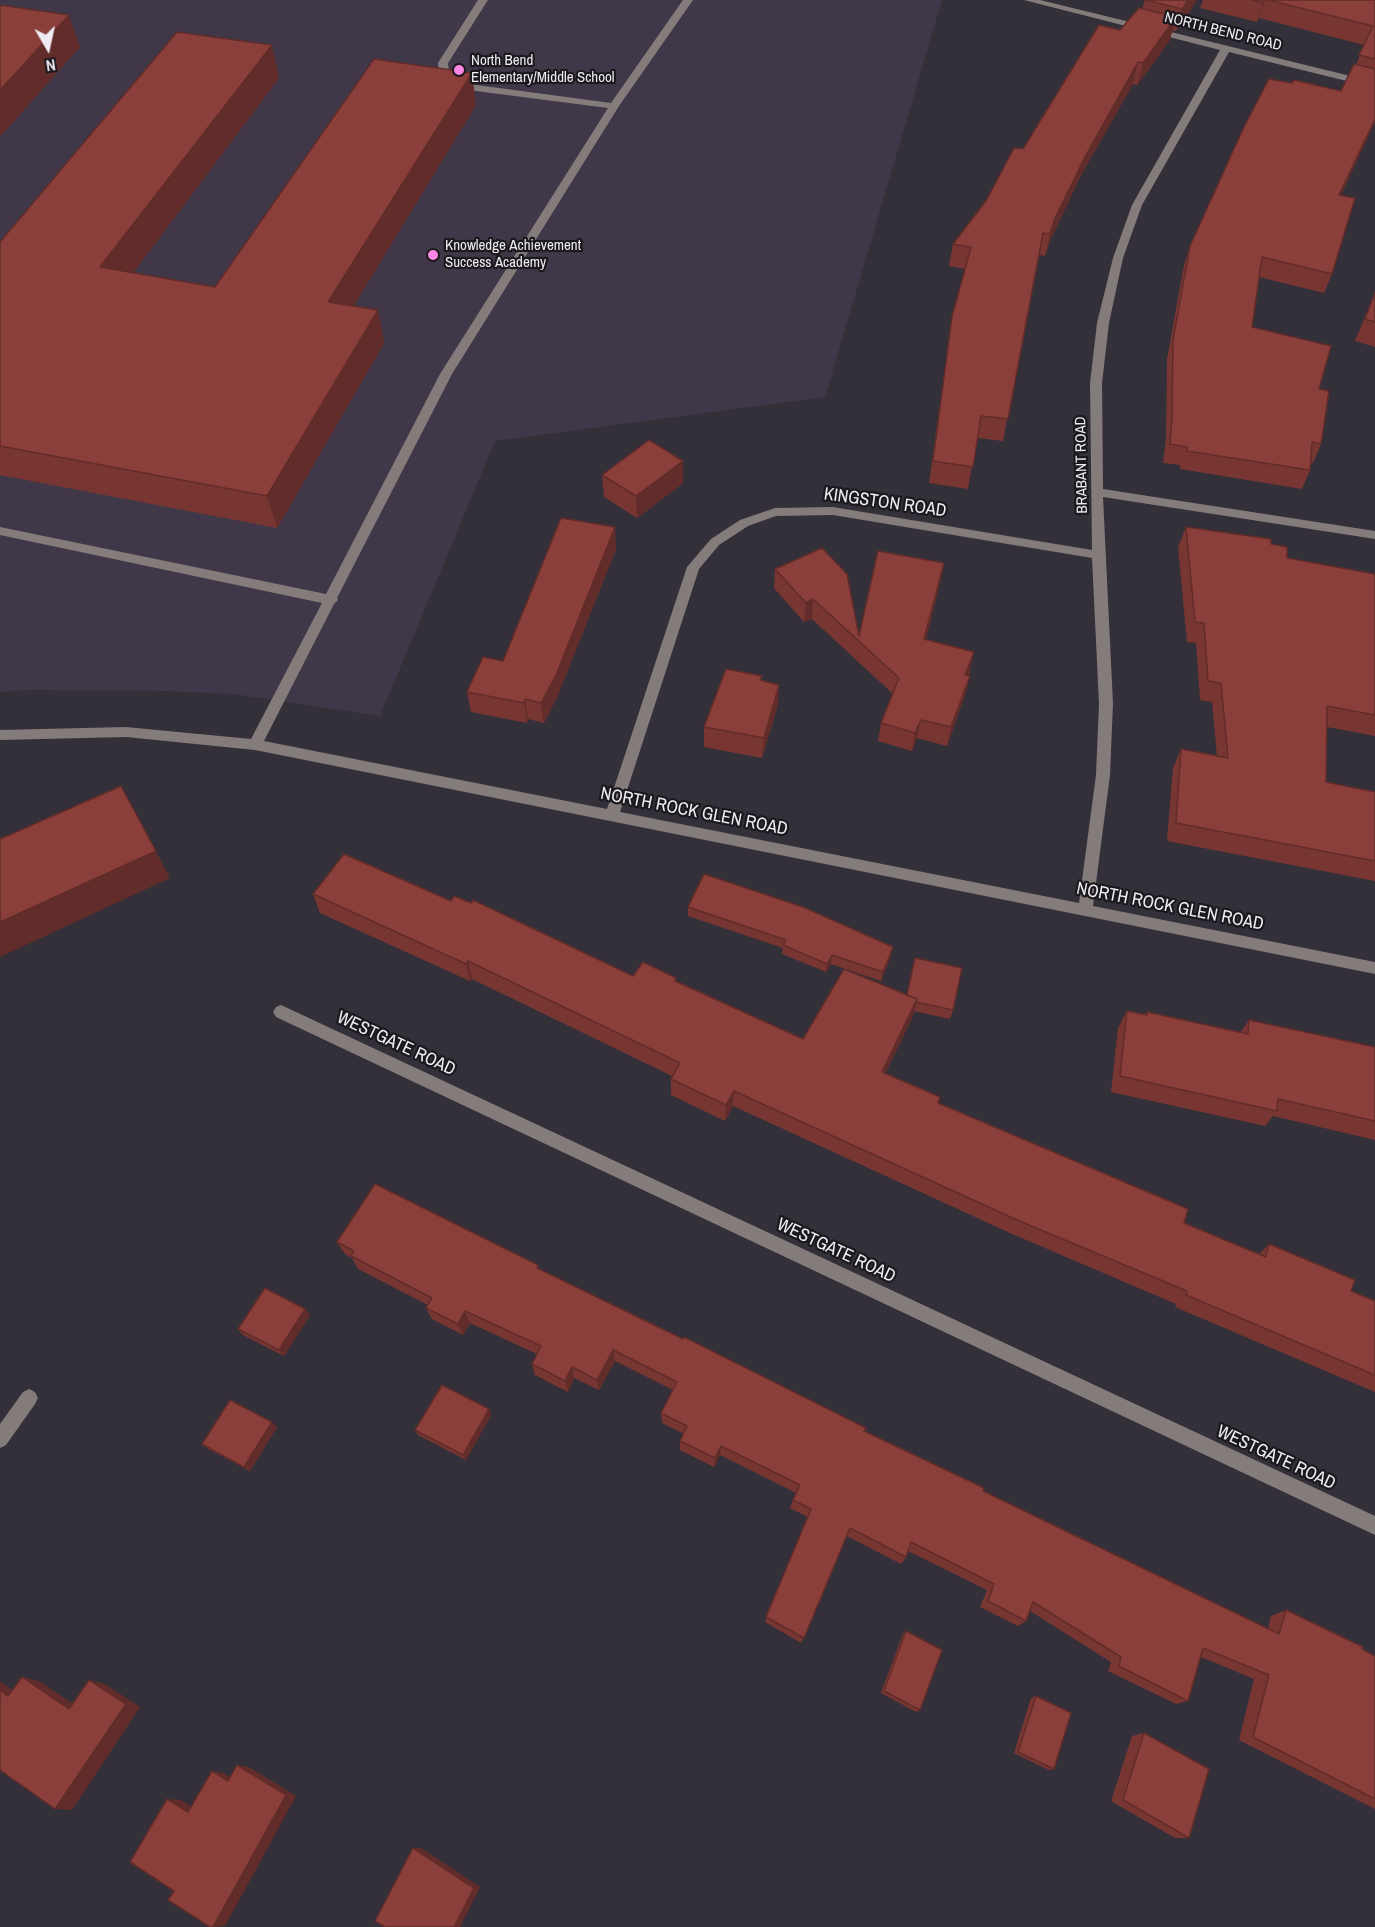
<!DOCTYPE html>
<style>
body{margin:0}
#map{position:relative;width:1375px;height:1927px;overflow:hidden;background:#34303a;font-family:"Archivo Narrow",sans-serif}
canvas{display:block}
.north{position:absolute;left:18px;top:18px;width:60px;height:60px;-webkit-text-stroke:4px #1b191d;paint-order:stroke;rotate:171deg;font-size:16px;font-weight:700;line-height:24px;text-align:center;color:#eeebf2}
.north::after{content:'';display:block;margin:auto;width:21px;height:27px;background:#eeebf2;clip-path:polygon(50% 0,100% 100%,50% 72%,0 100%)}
</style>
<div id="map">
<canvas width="1375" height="1927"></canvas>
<div class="north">N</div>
</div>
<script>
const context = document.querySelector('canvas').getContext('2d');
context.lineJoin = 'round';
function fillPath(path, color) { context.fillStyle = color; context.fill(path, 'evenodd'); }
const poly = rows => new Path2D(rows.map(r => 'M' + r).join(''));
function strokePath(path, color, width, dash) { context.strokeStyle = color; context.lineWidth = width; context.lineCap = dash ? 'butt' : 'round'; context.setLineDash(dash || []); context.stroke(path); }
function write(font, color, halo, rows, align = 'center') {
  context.font = font + ' "Archivo Narrow",sans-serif'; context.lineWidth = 4.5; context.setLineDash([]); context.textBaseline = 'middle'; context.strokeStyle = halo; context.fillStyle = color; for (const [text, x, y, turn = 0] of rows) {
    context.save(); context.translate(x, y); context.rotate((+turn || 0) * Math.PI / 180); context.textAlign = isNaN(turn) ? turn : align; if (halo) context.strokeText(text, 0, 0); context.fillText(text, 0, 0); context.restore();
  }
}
const built = poly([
 [0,0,942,0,825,397,495,441,380,716,234,694,164,691,30,690,0,692]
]);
const minor = poly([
 [478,0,488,0,448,63,449,72,454,80,469,84,611,103,683,0,693,0,619,106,452,374,337,598,338,600,334,604,264,741,607,809,687,567,711,539,740,520,775,508,833,507,1092,550,1090,383,1097,323,1113,258,1132,205,1220,50,1024,0,1040,0,1375,82,1375,88,1229,52,1142,205,1123,258,1109,323,1102,383,1103,489,1375,531,1375,539,1103,497,1113,704,1110,775,1093,906,1375,962,1375,974,255,750,126,737,0,740,0,730,126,727,251,739,322,603,0,535,0,527,326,594,440,374,608,108,468,90,447,84,439,72,438,63,478,0],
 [833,515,1092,558,1099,704,1096,775,1079,903,620,812,699,569,719,545,748,526,776,516,833,515],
 [281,1005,1375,1516,1375,1535,276,1017,273,1012,276,1007,281,1005],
 [29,1389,35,1392,38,1398,35,1404,6,1445,0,1448,0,1424,23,1392,29,1389]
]);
const wall = poly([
 [1145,0,1197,0,1176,31,1172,30,1170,40,1137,85,1133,84,1080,177,1050,241,1045,256,1039,255,1003,441,977,438,968,489,929,483,949,339,952,317,965,269,949,266,953,244,1023,149,1120,30,1142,9],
 [1203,0,1375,0,1375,122,1341,195,1332,274,1324,293,1259,277,1252,327,1319,389,1321,444,1313,463,1311,463,1310,470,1302,489,1180,469,1180,465,1163,463,1166,439,1167,359,1184,265,1190,246,1341,91,1356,65,1364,45,1259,18,1257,22,1200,8],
 [279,78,133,273,215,287,476,105,353,306,378,310,384,343,277,528,0,475,0,242],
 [1375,292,1375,347,1355,341],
 [602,475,683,483,637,518,604,497],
 [1186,527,1271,544,1287,558,1375,574,1375,736,1327,727,1326,782,1375,792,1375,881,1167,841,1173,768,1181,749,1217,756,1212,702,1200,700,1196,643,1187,642,1178,547],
 [616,549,558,695,544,723,528,719,527,723,471,712,467,692,503,661],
 [944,563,940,583,926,639,970,671,968,676,970,676,965,695,947,746,917,738,912,751,878,741,881,723,893,694,812,619,804,622,774,588,775,569,859,636],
 [762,681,778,705,762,758,704,747,704,727],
 [313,894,451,901,633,976,677,981,803,1039,906,995,953,1010,950,1019,914,1011,913,1016,885,1074,940,1097,938,1103,1184,1223,1259,1254,1269,1244,1351,1291,1375,1301,1375,1392,1175,1307,1176,1304,1010,1233,733,1106,725,1121,671,1095,671,1079,672,1076,472,979,470,981,320,913],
 [688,907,891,956,881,981,831,964,826,972,782,954,783,948,688,916],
 [1127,1011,1145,1015,1147,1012,1240,1033,1249,1020,1375,1047,1375,1140,1273,1116,1265,1126,1111,1092,1118,1028],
 [337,1242,538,1265,539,1269,983,1491,1268,1629,1271,1616,1286,1610,1375,1656,1375,1809,1239,1740,1254,1679,1201,1657,1188,1701,1176,1704,1108,1671,1111,1662,1030,1611,1026,1621,1018,1626,980,1607,987,1590,908,1551,906,1557,901,1564,847,1536,801,1643,765,1622,808,1517,790,1508,796,1493,720,1455,714,1467,680,1450,680,1441,684,1434,662,1423,661,1413,673,1390,615,1361,599,1390,574,1378,568,1392,535,1375,532,1364,537,1354,470,1323,463,1335,432,1319,426,1308,428,1305,358,1269,352,1258,345,1254],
 [305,1309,310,1315,284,1356,243,1335,238,1329],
 [491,1415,466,1460,418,1435,415,1430],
 [277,1427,250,1471,208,1449,202,1444],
 [906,1631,920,1710,916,1712,881,1693,903,1634],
 [1036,1696,1054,1769,1049,1770,1014,1753,1031,1698],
 [1144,1733,1189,1838,1175,1838,1111,1801,1132,1736]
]);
const shadedWall = poly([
 [1188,0,1197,0,1176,31,1182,9],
 [1265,0,1259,18,1257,22,1263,3],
 [69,15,80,47,0,137,0,90],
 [1176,17,1170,40,1137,85,1143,63],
 [272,45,279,78,112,300,100,267],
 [1138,62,1133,84,1080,177,1050,241,1045,256,1050,234,1055,218,1086,155],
 [472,73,476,105,336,335,328,302],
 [1375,119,1375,122,1332,214,1339,195],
 [378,310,384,343,277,528,267,496],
 [683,461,683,483,637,518,636,496],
 [615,527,616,549,558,695,544,723,541,703],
 [944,563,940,583,921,658,924,639],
 [813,599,812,619,804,622,806,603],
 [974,652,970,671,961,694,965,675],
 [970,676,965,695,947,746,951,727],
 [779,685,778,705,762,758,764,738],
 [525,699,528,719,527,723,524,703],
 [921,720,917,738,912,751,915,733],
 [121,786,170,878,0,957,0,922],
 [893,947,891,956,881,981,883,972],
 [832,955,831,964,826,972,827,964],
 [468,961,472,979,470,981,466,964],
 [917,999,913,1016,878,1088,882,1072],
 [734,1091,733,1106,725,1121,726,1105],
 [305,1309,310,1315,284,1356,279,1350],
 [465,1311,470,1323,463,1335,458,1324],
 [613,1350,615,1361,599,1390,597,1380],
 [572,1367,574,1378,568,1392,565,1381],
 [489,1409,491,1415,466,1460,463,1455],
 [272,1422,277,1427,250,1471,244,1467],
 [721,1446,720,1455,714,1467,715,1458],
 [22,1677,39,1681,85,1712,69,1709],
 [89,1680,105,1684,140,1707,72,1810,55,1809],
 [0,1682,1,1682,25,1700,8,1696,0,1690],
 [237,1765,249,1767,296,1796,225,1926,213,1927],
 [212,1771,224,1773,240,1783,228,1781],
 [167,1799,181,1800,201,1813,188,1812],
 [413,1848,421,1848,480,1887,460,1927,454,1927]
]);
const building = poly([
 [1146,0,1188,0,1182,9,1146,0],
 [1252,0,1264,0,1263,3,1252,0],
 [1268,0,1375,0,1375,59,1359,55,1373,26,1268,0],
 [0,5,69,15,0,90,0,5],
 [1139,8,1176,17,1143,63,1138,62,1086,155,1055,218,1050,234,1043,233,1008,419,981,416,973,467,933,461,952,317,971,247,953,244,986,201,1014,148,1023,149,1099,25,1120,30,1139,8],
 [177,32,272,45,100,267,215,287,374,59,472,73,328,302,378,310,267,496,0,446,0,242,177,32],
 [1354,64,1375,69,1375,119,1339,195,1355,198,1332,274,1262,257,1252,327,1331,346,1319,389,1329,391,1321,444,1312,442,1310,470,1187,451,1187,447,1170,444,1172,420,1173,340,1190,246,1244,127,1269,79,1292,83,1294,80,1341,91,1354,64],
 [1375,293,1375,322,1365,319,1375,293],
 [649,440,683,461,636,496,602,475,649,440],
 [561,518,615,527,556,675,541,703,525,699,524,703,467,692,483,657,503,661,561,518],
 [1186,527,1271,539,1271,544,1287,547,1287,558,1375,574,1375,715,1327,706,1326,782,1375,792,1375,861,1176,823,1181,749,1228,758,1221,683,1208,681,1204,623,1195,622,1186,527],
 [822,548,847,574,859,636,878,551,944,563,924,639,974,652,965,675,970,676,951,727,921,720,915,733,881,723,899,678,813,599,806,603,775,569,822,548],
 [726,669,762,676,760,680,779,685,764,738,704,727,726,669],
 [121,786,156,851,0,922,0,839,121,786],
 [344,854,451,901,454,896,471,903,473,900,633,976,643,962,676,978,675,981,803,1039,844,969,917,999,882,1072,940,1097,938,1103,1188,1209,1184,1223,1266,1257,1269,1244,1355,1280,1351,1291,1375,1301,1375,1375,1186,1295,1187,1291,1017,1220,734,1091,726,1105,671,1079,680,1063,468,961,466,964,313,894,344,854],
 [704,874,803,907,893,947,883,972,832,955,827,964,783,945,786,940,688,907,704,874],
 [915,958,962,968,953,1010,916,1002,917,999,907,995,915,958],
 [1127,1011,1147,1015,1147,1012,1248,1034,1249,1020,1375,1047,1375,1121,1278,1099,1277,1111,1120,1076,1127,1011],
 [375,1184,538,1265,537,1268,683,1339,684,1337,866,1428,864,1431,984,1488,983,1491,1279,1634,1286,1610,1363,1647,1362,1649,1375,1656,1375,1799,1253,1737,1269,1675,1203,1648,1188,1701,1119,1666,1121,1657,1033,1602,1026,1621,988,1601,994,1584,911,1542,906,1557,850,1528,804,1638,766,1617,811,1509,793,1500,800,1485,721,1446,715,1458,680,1441,687,1426,661,1413,677,1382,613,1350,597,1380,572,1367,565,1381,532,1364,541,1346,465,1311,458,1324,426,1308,432,1298,351,1256,354,1251,337,1242,375,1184],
 [265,1288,305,1309,279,1350,238,1329,265,1288],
 [442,1385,489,1409,463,1455,415,1430,442,1385],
 [230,1400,272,1422,244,1467,202,1444,230,1400],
 [906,1631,942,1650,920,1710,884,1691,906,1631],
 [22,1677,69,1709,89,1680,126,1704,55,1809,0,1770,0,1690,8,1696,22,1677],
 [1036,1696,1071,1713,1054,1769,1018,1752,1036,1696],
 [1144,1733,1209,1769,1189,1838,1123,1800,1144,1733],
 [237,1765,286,1795,213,1927,210,1927,168,1900,174,1891,130,1862,167,1799,188,1812,212,1771,228,1781,237,1765],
 [413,1848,474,1888,454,1927,385,1927,375,1921,413,1848]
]);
const markers = [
 [459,70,6,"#fc86e4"],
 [433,255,6,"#fc86e4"]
];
const farStreetnames = [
 ["NORTH BEND ROAD",1223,32,14],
 ["BRABANT ROAD",1082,465,-91]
];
const farPoinames = [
 ["North Bend",471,61],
 ["Elementary/Middle School",471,78],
 ["Knowledge Achievement",445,246],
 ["Success Academy",445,263]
];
const streetNames = [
 ["KINGSTON ROAD",885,503,8],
 ["NORTH ROCK GLEN ROAD",694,812,11],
 ["NORTH ROCK GLEN ROAD",1170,907,11],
 ["WESTGATE ROAD",396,1044,25],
 ["WESTGATE ROAD",836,1251,25],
 ["WESTGATE ROAD",1276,1458,25]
];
fillPath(built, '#403848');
fillPath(minor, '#837c7b');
fillPath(wall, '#783633');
fillPath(shadedWall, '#612c29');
fillPath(building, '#8b3f3b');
strokePath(building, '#612c29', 1.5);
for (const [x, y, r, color] of markers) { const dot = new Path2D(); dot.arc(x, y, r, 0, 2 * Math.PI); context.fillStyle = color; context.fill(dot); strokePath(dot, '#1b191d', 2); }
write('15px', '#eeebf2', '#1b191d', farStreetnames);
write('15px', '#eeebf2', '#1b191d', farPoinames, 'left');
write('18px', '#eeebf2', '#1b191d', streetNames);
</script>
